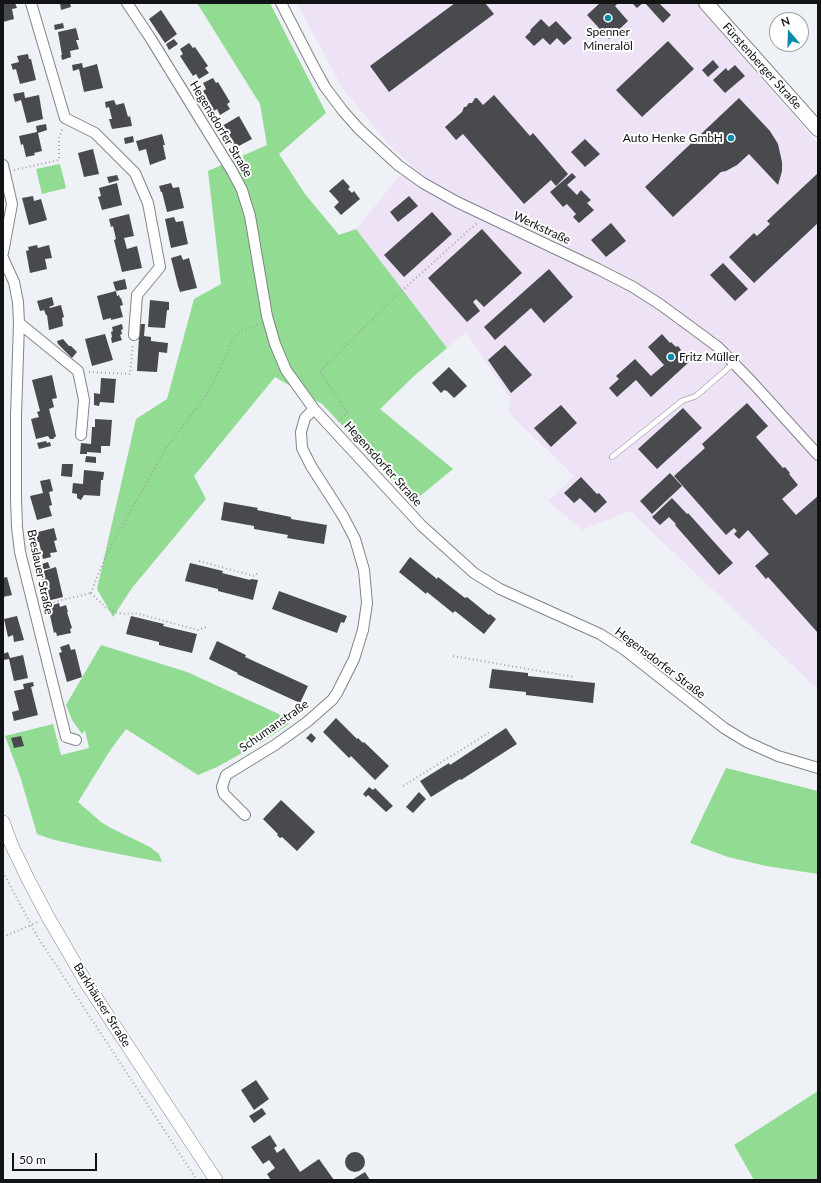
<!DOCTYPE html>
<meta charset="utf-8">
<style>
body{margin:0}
#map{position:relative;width:821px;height:1183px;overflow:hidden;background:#eef1f5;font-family:Lato,sans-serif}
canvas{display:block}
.frame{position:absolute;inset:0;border:4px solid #121314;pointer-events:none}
.north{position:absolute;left:769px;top:12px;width:40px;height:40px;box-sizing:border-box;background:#fff;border:1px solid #a0a1a1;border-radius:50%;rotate:341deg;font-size:11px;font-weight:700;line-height:16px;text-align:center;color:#121314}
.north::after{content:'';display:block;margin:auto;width:14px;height:18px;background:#078cac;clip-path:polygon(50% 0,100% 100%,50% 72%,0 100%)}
.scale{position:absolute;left:12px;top:1153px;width:85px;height:18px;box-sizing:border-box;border:2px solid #121314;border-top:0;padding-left:5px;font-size:12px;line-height:14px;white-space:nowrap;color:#121314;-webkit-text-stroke:3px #fff;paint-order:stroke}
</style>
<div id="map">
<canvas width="821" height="1183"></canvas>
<div class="frame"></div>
<div class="north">N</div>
<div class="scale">50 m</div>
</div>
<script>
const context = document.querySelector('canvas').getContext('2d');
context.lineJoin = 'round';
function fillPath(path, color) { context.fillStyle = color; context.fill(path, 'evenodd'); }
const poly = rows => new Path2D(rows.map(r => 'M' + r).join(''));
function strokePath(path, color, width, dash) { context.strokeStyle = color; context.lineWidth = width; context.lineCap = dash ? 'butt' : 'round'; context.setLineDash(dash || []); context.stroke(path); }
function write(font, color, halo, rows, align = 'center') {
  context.font = font + ' Lato,sans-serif'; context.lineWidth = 4; context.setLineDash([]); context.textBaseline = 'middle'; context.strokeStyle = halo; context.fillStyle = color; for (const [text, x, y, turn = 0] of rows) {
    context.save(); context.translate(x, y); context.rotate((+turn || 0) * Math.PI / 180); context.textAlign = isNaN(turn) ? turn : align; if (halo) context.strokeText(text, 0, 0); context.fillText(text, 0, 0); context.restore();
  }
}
const commercial = poly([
 [297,3,696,3,818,144,818,687,812,684,630,511,582,530,548,501,574,476,508,412,510,398,466,332,447,348,356,229,398,178,412,165,391,147,343,89]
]);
const green = poly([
 [197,3,270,3,326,113,279,154,305,194,339,235,356,229,447,348,414,376,380,409,453,469,414,501,322,404,275,377,194,476,206,499,132,588,113,617,97,589,136,419,167,399,194,299,221,284,208,171,267,145,260,104],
 [60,164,66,188,42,194,36,169],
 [101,645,187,672,279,714,289,724,262,742,217,767,198,775,126,729,111,749,78,802,101,822,111,828,150,847,159,854,162,862,139,858,84,847,51,839,37,834,20,776,5,736,53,724,61,755,89,748,85,730,82,734,72,720,66,705],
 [726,768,818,791,818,874,766,866,728,857,690,843],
 [818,1091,818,1180,754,1180,734,1145]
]);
const building = poly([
 [3,3,15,3,17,8,12,9,14,19,3,22],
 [60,3,70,3,71,7,61,10],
 [455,3,485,3,494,14,389,92,370,66],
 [600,3,618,3,615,6,628,21,609,39,587,15],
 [632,3,643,3,637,8],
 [645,3,659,3,671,15,663,23],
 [161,10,177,34,165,43,149,19],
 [541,19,549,27,556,21,572,38,564,45,557,38,550,45,543,38,534,46,525,37,531,31,530,30],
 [63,23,64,28,55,30,54,25],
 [76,28,79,40,76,40,79,49,70,51,71,57,62,60,61,55,62,55,58,32],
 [174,39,178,44,169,50,166,44],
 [668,41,694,69,642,117,616,90],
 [189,43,193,48,195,47,208,66,205,68,209,73,199,79,196,74,193,76,180,56,183,54,180,49],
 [28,54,29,59,31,59,36,80,20,84,16,69,13,70,11,64,19,62,17,56],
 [713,60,719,67,708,77,702,70],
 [82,63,83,68,97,64,103,88,84,92,79,69,73,71,72,65],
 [735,65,745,76,725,93,713,80,726,68,728,71],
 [213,78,216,83,218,82,230,102,227,104,230,109,220,115,217,109,214,111,203,91,206,89,203,83],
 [24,92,25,98,39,95,43,119,27,123,21,100,15,102,13,94],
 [494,95,530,136,533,133,568,174,556,186,551,180,524,204,463,134,456,140,445,127,462,112,464,107,466,107,469,103,472,103,475,98,477,98,483,105],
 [739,98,770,131,778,144,782,162,782,171,778,185,749,154,737,165,726,171,721,172,673,217,645,187],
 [114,100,116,105,124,103,128,117,130,116,132,126,112,129,109,119,112,119,109,107,106,108,105,102],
 [239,116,252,139,235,148,222,126],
 [46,124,47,130,38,133,42,151,34,153,35,155,26,157,23,144,21,145,19,136,37,132,36,126],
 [162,134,165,145,163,145,166,159,150,165,146,149,139,151,136,141],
 [133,136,134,142,125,144,124,138],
 [585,139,600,154,585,167,571,152],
 [93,149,99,174,84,177,78,153],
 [572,173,576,177,567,185,577,195,581,190,591,200,587,203,594,210,579,223,573,217,576,214,567,204,563,207,550,192],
 [818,173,818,223,754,283,729,257,754,233,757,236,770,224,767,221],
 [117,175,119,180,109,183,107,177],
 [343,179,350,187,348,189,352,193,354,191,360,199,341,215,334,207,339,202,329,191],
 [117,183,122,205,102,210,98,197,101,196,99,188],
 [171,183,173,188,179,187,184,208,167,212,162,192,161,192,159,186],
 [33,196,34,201,41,199,47,220,29,225,22,198],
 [409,196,418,206,398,222,390,212],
 [432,212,452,234,404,277,384,255],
 [129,214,134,236,124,238,127,249,137,246,142,268,122,272,114,240,116,239,113,226,111,227,109,219],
 [174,217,176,222,183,221,188,244,171,248,165,219],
 [611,223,626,241,606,257,591,240],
 [482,229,522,273,484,307,476,299,473,302,480,311,467,322,428,278],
 [37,245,38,248,49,245,52,258,45,259,47,269,30,273,26,251,29,250,28,247],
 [181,255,183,260,189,258,197,288,180,292,178,286,171,258],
 [723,263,748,289,735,301,710,275],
 [549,269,573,297,544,323,531,308,495,340,484,327],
 [125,279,127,289,116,291,113,282],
 [116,291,117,296,119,295,120,298,121,298,123,305,120,306,123,317,111,320,111,318,103,320,97,296],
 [52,297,54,305,49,307,50,308,61,305,64,317,62,318,63,326,49,330,47,315,46,315,44,310,40,311,37,301],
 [150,300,169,302,169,310,167,310,165,328,148,327],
 [122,324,123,329,121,330,122,334,120,335,122,340,112,343,111,338,112,337,111,332,113,331,112,327],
 [138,324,145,324,144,336,151,337,151,341,168,343,167,353,159,352,157,372,137,371,139,336,138,335],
 [105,334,113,360,92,366,85,339],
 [662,334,670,343,671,342,676,347,678,346,681,350,680,351,689,362,651,397,636,380,617,397,609,388,619,379,616,376,635,359,651,376,664,365,648,347],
 [63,339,69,346,71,346,77,352,72,358,58,344,57,341],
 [505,345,532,375,511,393,488,360],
 [449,367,467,386,454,398,447,391,444,390,441,393,432,383],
 [52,375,57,398,52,399,54,407,49,409,56,436,53,439,50,439,48,436,36,439,31,419,39,417,37,412,40,411,32,380],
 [101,378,116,379,114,403,100,402,99,406,94,405,94,393,100,394],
 [747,403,768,426,756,437,783,468,785,467,790,473,789,474,798,485,782,499,796,515,818,496,818,633,768,577,766,579,755,566,769,554,748,530,739,539,734,534,737,531,734,528,726,535,674,476,705,448,702,444],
 [561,405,577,423,551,447,534,428],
 [683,408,702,428,657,469,638,449],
 [95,419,112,420,110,446,101,446,101,453,87,452,87,454,80,454,81,443,91,444,92,427,95,427],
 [46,441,47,443,50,442,51,446,39,449,37,443],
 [86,456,96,457,96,463,85,462],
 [62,464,73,464,72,477,61,476],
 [84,470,104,472,103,480,101,480,100,496,84,495,81,500,77,498,77,494,72,493,73,483,83,484],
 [670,473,682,486,652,514,640,501],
 [581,477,597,494,599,493,607,502,595,513,580,498,574,503,564,493],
 [50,479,53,491,49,492,52,505,49,506,52,516,37,520,30,496,43,493,40,481],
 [672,498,687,514,688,513,733,563,719,575,675,525,676,524,669,517,660,525,652,517],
 [224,502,258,508,257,510,291,517,291,519,327,525,324,544,287,538,288,535,254,529,254,526,221,520],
 [54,528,57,540,54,541,57,552,50,553,51,557,43,559,39,542,36,542,34,533],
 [410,557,437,579,438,577,465,598,467,597,489,615,490,614,496,619,484,634,455,611,453,613,427,592,426,594,399,572],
 [48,562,50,568,40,570,39,565],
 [190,563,223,571,222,573,250,580,251,579,258,580,253,600,218,591,218,589,185,581],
 [56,567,63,597,47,601,40,572],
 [7,577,12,595,3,597,3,578],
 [279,591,347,616,344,623,341,622,337,633,272,609],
 [59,603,60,607,66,605,68,612,67,612,72,628,70,629,71,633,57,636,56,632,54,633,49,611,51,611,50,606],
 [17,616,24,640,14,642,13,635,8,637,4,619],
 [131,616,164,624,163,626,197,634,192,653,159,645,159,642,126,634],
 [217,641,246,655,245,657,308,686,300,703,237,674,238,673,209,659],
 [69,644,71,650,75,649,82,677,67,682,59,653,62,652,60,647],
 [8,652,10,658,23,655,28,678,14,681,9,659,3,660,3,654],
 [492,669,528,673,528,676,595,683,593,703,526,695,526,692,489,688],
 [33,682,34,686,31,687,38,715,14,721,12,712,19,710,14,691,24,689,23,684],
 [336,718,357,739,358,738,363,743,364,742,389,766,375,780,351,756,349,758,323,732],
 [506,728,517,744,461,780,460,779,431,797,420,781,449,763,450,765],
 [311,733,316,738,312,743,306,738],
 [21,736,24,746,14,748,11,738],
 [369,787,373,790,375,788,393,806,386,812,368,795,366,797,363,794],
 [419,792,426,799,413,813,406,807],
 [281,800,315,832,297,851,282,837,280,838,277,835,278,834,263,819],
 [256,1080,269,1099,254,1110,241,1090],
 [262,1108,266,1114,254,1123,249,1116],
 [270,1135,277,1146,274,1148,277,1153,284,1148,300,1172,319,1159,334,1180,271,1180,267,1174,275,1168,269,1160,263,1164,251,1147],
 '345 1162a10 10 0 1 1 20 0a10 10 0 1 1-20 0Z',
 [365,1172,370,1180,352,1180]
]);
const path = poly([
 [14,170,59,160,59,138,63,127],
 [89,372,130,374,133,344],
 [338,421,347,413,320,371,396,296,477,223],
 [199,561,254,576,258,573],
 [91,593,101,567,109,550,157,464,169,444,202,401,214,382,233,339,241,331,260,324],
 [91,593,106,608,118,613,125,614,135,613,198,630,206,627],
 [42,605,91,593],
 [453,656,574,677],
 [403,786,490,732],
 [3,872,37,936,197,1180],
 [3,937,38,922]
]);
const service = poly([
 [612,457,682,401,696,396,734,363]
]);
const minor = poly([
 [31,3,65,118,95,133,135,173,148,203,160,267,137,295,134,335],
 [127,3,151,39,232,171,242,190,250,216,267,316,275,344,286,370,314,409,422,526,474,573,500,589,600,634,625,650,724,728,747,742,778,756,818,768],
 [281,3,315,69,325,87,343,111,359,129,398,165,423,183,457,202,598,269,633,287,661,305,718,347,752,382,818,455],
 [3,165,12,204,3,253],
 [3,258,14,282,18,302,19,323,16,416,16,498,17,527,20,552,66,737,76,740],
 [19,323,78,371,84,400,81,435],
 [245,815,224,794,222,787,226,775,275,745,307,722,332,700,337,693,354,659,363,630,367,603,364,570,355,539,343,516,311,466,302,448,301,432,305,418,314,409]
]);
const tertiary = poly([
 [3,822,12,846,29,881,48,917,87,984,216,1180]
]);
const secondary = poly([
 [706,3,818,129]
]);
const markers = [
 [608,18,4,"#078cac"],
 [731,138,4,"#078cac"],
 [671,357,4,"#078cac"]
];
const poiNames = [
 ["Spenner",608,32],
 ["Mineralöl",608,46],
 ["Auto Henke GmbH",723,138,"right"],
 ["Fritz Müller",679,357,"left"]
];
const streetNames = [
 ["Fürstenberger Straße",762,66,48],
 ["Hegensdorfer Straße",221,129,59],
 ["Werkstraße",542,228,25],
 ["Hegensdorfer Straße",383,464,48],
 ["Breslauer Straße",40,572,78],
 ["Hegensdorfer Straße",660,663,37],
 ["Schumanstraße",274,726,-35],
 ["Barkhäuser Straße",102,1005,58]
];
fillPath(commercial, '#eee2f6');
fillPath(green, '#91db92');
fillPath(building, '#484a4d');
strokePath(service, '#818487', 6);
strokePath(minor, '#818487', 12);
strokePath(tertiary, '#818487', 14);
strokePath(secondary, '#818487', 16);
strokePath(path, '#a2a5a8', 2, [1, 3]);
strokePath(service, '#fff', 5);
strokePath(minor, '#fff', 10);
strokePath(tertiary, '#fff', 13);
strokePath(secondary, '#fff', 14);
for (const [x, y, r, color] of markers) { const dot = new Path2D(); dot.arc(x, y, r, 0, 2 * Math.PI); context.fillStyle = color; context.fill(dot); strokePath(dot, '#fff', 1.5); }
write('12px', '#121314', '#fff', poiNames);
write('12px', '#121314', '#fff', streetNames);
</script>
